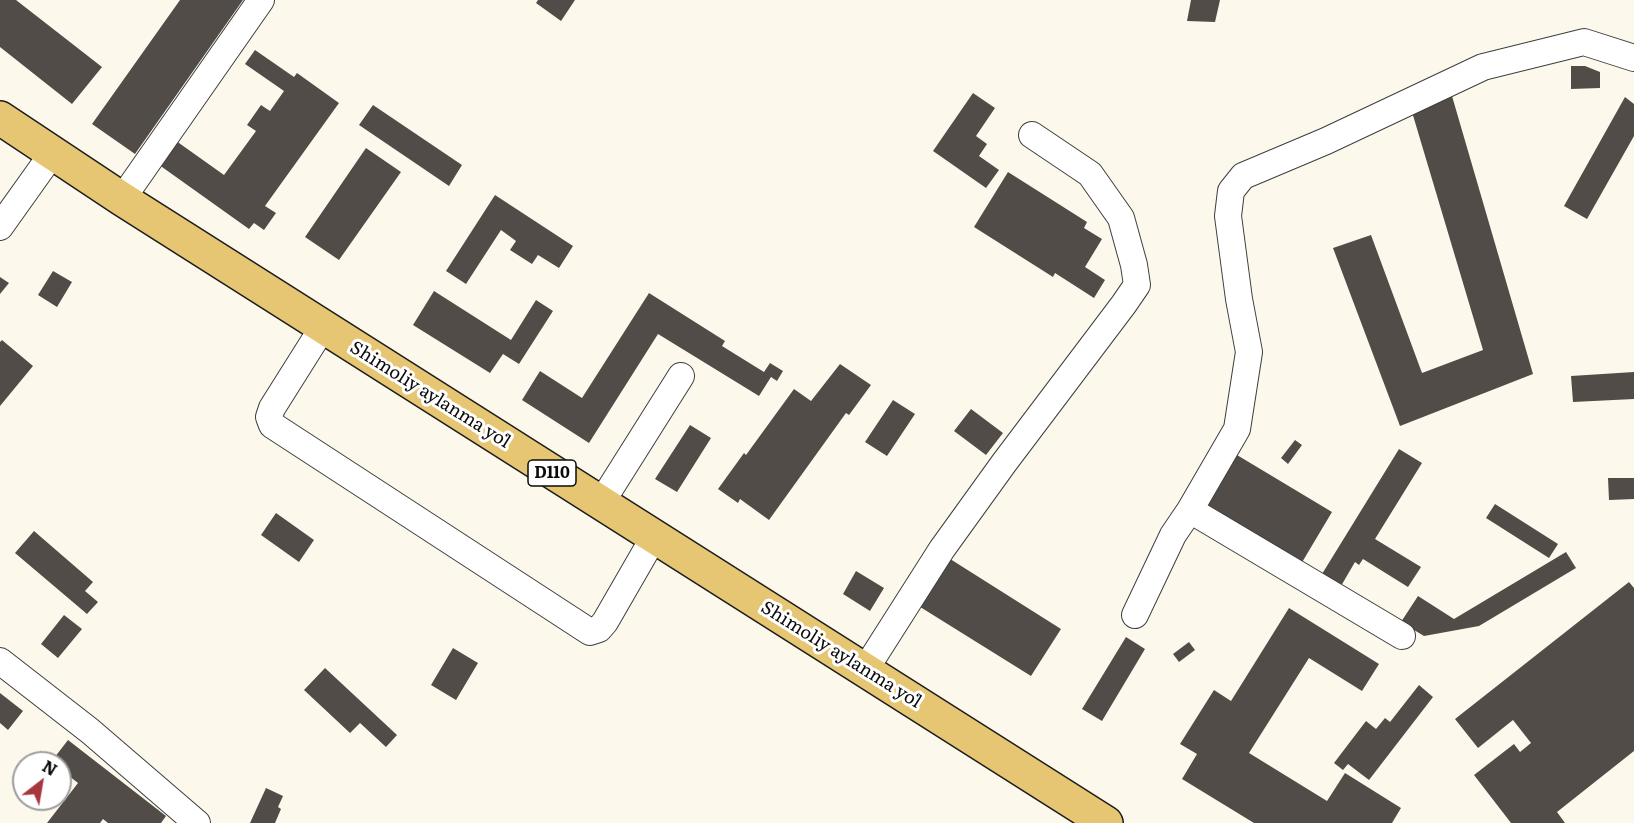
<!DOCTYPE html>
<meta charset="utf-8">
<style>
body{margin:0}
#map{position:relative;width:1634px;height:823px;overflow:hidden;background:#fcf9ec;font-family:Literata,serif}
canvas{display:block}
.north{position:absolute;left:12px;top:751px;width:60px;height:60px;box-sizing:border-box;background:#fff;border:2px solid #9d9d9d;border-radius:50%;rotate:31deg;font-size:16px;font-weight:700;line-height:24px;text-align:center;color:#0b0b0b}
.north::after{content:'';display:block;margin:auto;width:21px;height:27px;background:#a7373f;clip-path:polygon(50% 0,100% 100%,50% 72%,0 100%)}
</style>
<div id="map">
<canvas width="1634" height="823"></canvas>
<div class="north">N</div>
</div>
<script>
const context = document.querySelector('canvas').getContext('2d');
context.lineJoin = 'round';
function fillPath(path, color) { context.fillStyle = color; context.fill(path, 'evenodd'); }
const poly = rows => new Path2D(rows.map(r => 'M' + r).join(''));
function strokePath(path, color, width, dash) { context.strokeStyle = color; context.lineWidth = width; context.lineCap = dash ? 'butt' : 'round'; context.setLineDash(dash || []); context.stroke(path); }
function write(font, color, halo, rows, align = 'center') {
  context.font = font + ' Literata,serif'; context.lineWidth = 6; context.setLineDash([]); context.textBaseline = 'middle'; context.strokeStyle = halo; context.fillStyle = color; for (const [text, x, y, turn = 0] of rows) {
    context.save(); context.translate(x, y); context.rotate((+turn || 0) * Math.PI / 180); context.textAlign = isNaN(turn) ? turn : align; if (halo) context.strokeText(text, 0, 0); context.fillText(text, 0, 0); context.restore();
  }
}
const building = poly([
 [0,0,16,0,102,67,72,104,0,47],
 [180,0,243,0,135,154,92,124],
 [538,0,575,0,561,21,536,3],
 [1191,0,1220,0,1215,22,1187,21],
 [255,50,294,77,297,73,339,103,265,206,276,213,264,230,254,223,249,229,155,162,172,138,224,175,256,131,247,125,261,105,270,111,284,91,245,64],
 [1571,66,1585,66,1600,72,1600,88,1571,89],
 [973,93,995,108,976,136,987,144,979,156,999,170,986,188,933,151],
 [1452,96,1533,374,1400,426,1333,248,1371,235,1422,373,1483,350,1412,112],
 [1625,97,1634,104,1634,136,1587,219,1564,206],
 [373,105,462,165,449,186,359,125],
 [366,148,401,172,339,260,305,237],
 [1008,172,1087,222,1084,228,1102,239,1085,267,1105,280,1094,298,1055,273,1053,277,974,227],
 [495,195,573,246,559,268,538,255,532,264,510,250,516,241,501,230,466,284,446,271],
 [53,271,72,282,57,307,38,295],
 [0,277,9,283,0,294],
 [434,291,511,340,536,300,553,311,519,364,503,354,490,373,413,325],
 [649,293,725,341,722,346,764,372,770,363,783,371,777,381,771,377,759,396,658,334,589,443,522,400,540,371,582,398],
 [2,340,33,366,0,406,0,342],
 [840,364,871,385,849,415,846,413,769,520,740,499,738,503,718,489,744,453,746,455,794,389,811,401],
 [1634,372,1634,399,1573,402,1571,376],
 [893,400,915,414,887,456,865,442],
 [971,409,1003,433,986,455,954,431],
 [690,425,711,438,677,492,655,479],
 [1295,440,1302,445,1288,464,1281,458],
 [1399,449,1422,463,1375,539,1421,567,1408,587,1363,559,1359,565,1355,562,1341,586,1322,574],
 [1237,455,1332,512,1301,564,1206,506],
 [1608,478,1634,478,1634,499,1609,500],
 [1495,504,1558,544,1549,558,1486,518],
 [276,513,314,540,299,562,261,535],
 [34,531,93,582,85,591,98,602,87,614,15,553],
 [1566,552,1576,568,1479,626,1424,636,1401,622,1418,596,1454,619],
 [947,557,1061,629,1031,676,917,605],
 [856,571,884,588,870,611,843,594],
 [1629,582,1634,588,1634,751,1557,812,1565,823,1511,823,1474,775,1514,744,1520,752,1531,743,1513,720,1478,748,1455,719],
 [1289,608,1379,664,1362,691,1309,658,1249,753,1327,801,1345,773,1401,808,1392,823,1254,823,1182,779,1197,754,1180,744,1214,690,1231,701],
 [64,615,82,629,58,658,41,644],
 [1126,637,1145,649,1102,721,1082,709],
 [1189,642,1195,650,1179,662,1173,654],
 [453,648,478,663,456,700,431,685],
 [325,668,397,735,386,747,360,723,350,733,304,690],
 [1419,685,1433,697,1369,780,1348,764,1343,770,1334,763,1366,721,1376,729,1385,718,1390,722],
 [0,693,23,711,8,730,0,723],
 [68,740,166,816,161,823,108,823,103,819,100,823,47,823,78,783,60,769,60,763,51,762],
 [266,788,283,796,278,807,281,809,275,823,250,823]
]);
const minor = poly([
 [122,199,261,0],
 [0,227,52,154],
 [323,327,272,408,269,417,272,425,590,632,599,629,605,622,654,537],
 [601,503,681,376],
 [1190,510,1402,636],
 [1135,615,1173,535,1190,510,1237,429,1249,352,1239,299,1228,216,1231,191,1243,176,1326,141,1483,67,1584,42,1634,58],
 [0,661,90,731,197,823],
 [865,670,942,549,1004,463,1124,304,1137,285,1134,265,1121,218,1090,174,1032,135]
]);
const major = poly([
 [0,118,122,199,1106,823]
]);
const shields = [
 [552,473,48]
];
const shieldNames = [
 ["D110",552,473]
];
const streetNames = [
 ["Shimoliy aylanma yoʻl",430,395,32],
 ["Shimoliy aylanma yoʻl",841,655,32]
];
fillPath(building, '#524c49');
strokePath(minor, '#3e3e3e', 28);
strokePath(major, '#1c1c1c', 36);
strokePath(minor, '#fff', 26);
strokePath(major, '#e6c672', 33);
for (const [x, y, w] of shields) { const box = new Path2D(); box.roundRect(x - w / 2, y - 13, w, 26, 4.5); context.fillStyle = '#fff'; context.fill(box); strokePath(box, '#0b0b0b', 1.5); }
write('bold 16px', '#0b0b0b', null, shieldNames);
write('18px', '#0b0b0b', '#fff', streetNames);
</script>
